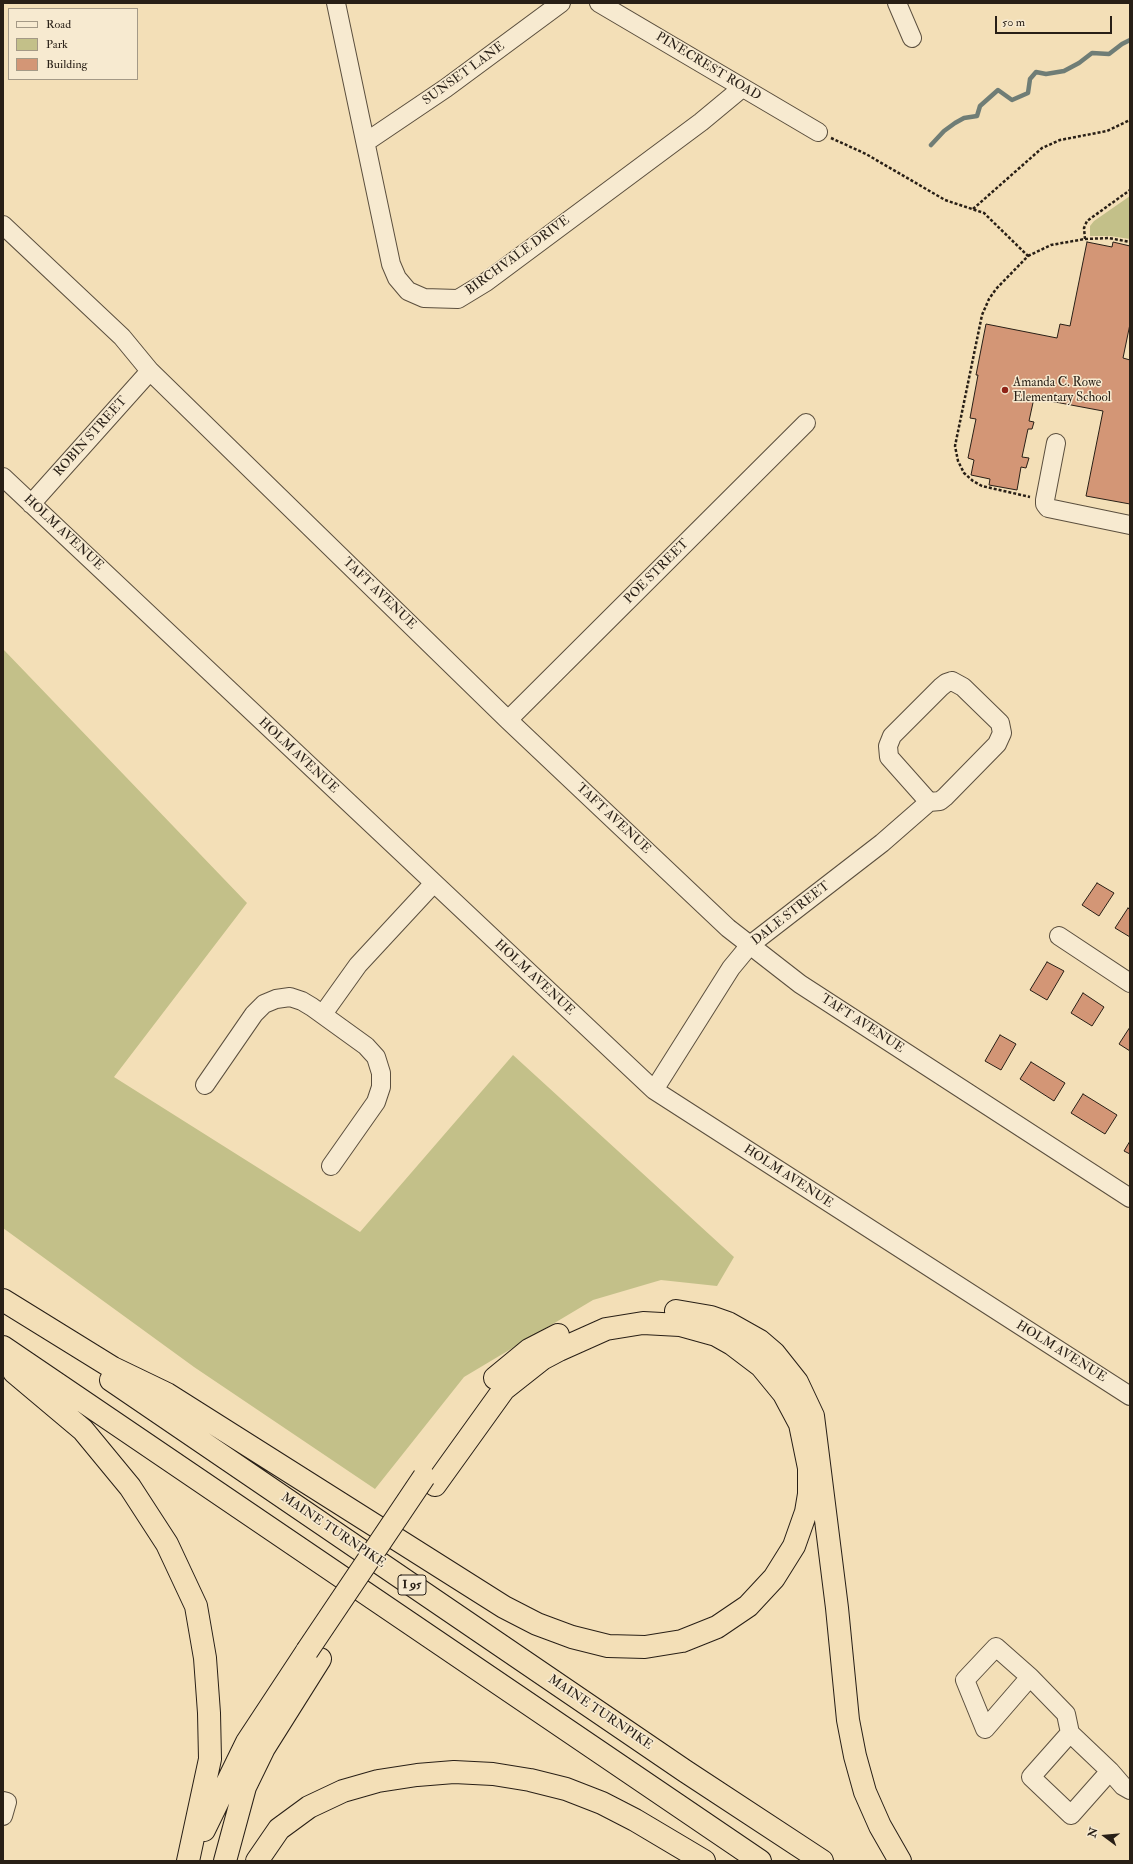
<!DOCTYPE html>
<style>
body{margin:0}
#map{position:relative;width:1133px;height:1864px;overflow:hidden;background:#f3dfb7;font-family:"IM FELL Double Pica",serif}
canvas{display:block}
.frame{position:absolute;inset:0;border:4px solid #281f16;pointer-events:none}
.legend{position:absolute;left:8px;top:8px;width:130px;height:72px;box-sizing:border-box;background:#f7ead0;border:1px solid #a49986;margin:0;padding:5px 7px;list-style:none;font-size:12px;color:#281f16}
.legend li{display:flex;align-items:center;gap:8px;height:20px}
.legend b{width:20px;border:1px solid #a49986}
.north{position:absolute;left:1085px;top:1816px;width:40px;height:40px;-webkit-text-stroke:3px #f7ead0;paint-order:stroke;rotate:286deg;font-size:11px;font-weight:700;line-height:16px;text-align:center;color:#281f16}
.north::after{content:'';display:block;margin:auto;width:14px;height:18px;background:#281f16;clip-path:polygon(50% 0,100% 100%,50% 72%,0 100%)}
.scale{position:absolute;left:995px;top:16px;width:117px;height:18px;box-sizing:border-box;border:2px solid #281f16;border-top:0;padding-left:5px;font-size:12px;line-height:14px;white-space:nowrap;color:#281f16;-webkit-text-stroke:3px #f7ead0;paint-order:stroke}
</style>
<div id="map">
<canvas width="1133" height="1864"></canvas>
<div class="frame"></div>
<ul class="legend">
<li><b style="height:5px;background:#f7ead0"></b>Road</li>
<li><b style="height:11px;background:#c3c089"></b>Park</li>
<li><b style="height:11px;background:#d39676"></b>Building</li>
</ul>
<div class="north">N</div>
<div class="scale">50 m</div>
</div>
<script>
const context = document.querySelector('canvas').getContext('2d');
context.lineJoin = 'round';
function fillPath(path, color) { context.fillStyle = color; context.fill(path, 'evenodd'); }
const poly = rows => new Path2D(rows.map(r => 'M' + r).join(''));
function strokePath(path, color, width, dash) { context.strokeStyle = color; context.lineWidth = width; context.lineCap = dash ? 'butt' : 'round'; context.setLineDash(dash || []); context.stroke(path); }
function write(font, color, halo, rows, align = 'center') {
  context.font = font + ' "IM FELL Double Pica",serif'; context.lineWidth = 3; context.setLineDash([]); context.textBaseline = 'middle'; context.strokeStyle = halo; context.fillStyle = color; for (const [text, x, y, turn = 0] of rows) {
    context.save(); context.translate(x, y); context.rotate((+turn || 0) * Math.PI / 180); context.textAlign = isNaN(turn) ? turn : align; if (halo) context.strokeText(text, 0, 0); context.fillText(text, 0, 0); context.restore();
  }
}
const green = poly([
 [1130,196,1130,239,1110,236,1090,236,1090,226,1094,221],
 [3,649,247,903,114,1077,360,1232,513,1055,734,1257,717,1286,661,1280,593,1300,464,1377,375,1489,194,1367,3,1228]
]);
const stream = poly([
 [931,145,944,131,955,123,964,118,977,116,980,106,998,90,1012,100,1028,93,1030,79,1036,72,1046,74,1064,71,1079,63,1092,53,1109,54,1122,44,1130,40]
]);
const building = poly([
 [1087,242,1112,247,1113,242,1130,246,1130,324,1123,358,1130,360,1130,504,1086,496,1103,411,1034,398,1029,421,1034,422,1032,429,1028,429,1022,457,1029,458,1026,468,1021,467,1017,490,989,485,990,479,971,475,974,460,968,458,976,419,970,418,978,375,976,375,986,324,1057,338,1060,324,1070,326,1087,242],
 [1097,883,1114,893,1099,916,1082,905,1097,883],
 [1128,908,1130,910,1130,937,1115,928,1128,908],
 [1047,962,1064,971,1047,1000,1030,990,1047,962],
 [1083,993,1104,1007,1092,1026,1071,1013,1083,993],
 [1130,1027,1130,1051,1119,1044,1130,1027],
 [1000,1035,1016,1044,1001,1070,985,1061,1000,1035],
 [1031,1062,1065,1083,1054,1101,1020,1079,1031,1062],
 [1083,1094,1117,1115,1105,1134,1071,1113,1083,1094],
 [1130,1141,1130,1154,1124,1151,1130,1141]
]);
const path = poly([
 [831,138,866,154,945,200,984,213,1028,256,996,289,989,299,982,315,955,446,958,461,964,473,973,481,982,486,1030,497],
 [973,209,1042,148,1060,140,1107,131,1130,120],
 [1085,239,1084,228,1087,221,1130,190],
 [1028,256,1051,245,1085,239,1109,238,1130,242]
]);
const minor = poly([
 [336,3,391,264,397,278,408,291,424,298,458,299,486,282,701,122,742,88],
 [599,3,818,132],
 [897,3,912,38],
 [366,142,446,88,561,3],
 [3,225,122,337,150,371,508,720,728,928,800,984,1130,1198],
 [1056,443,1045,500,1045,504,1048,508,1130,525],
 [3,477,654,1090,1130,1396],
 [31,504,150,371],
 [952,681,963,687,1000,723,1002,733,997,744,945,797,940,801,929,802,889,757,888,746,892,736,941,687,946,683,952,681],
 [508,720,806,423],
 [1059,936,1130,983],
 [323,1014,358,965,434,883],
 [205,1085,254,1014,264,1004,276,999,290,997,302,1001,312,1007,366,1046,376,1057,381,1073,381,1087,376,1102,331,1166],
 [654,1090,731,968,750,945,882,843,929,802],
 [1030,1677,985,1729,965,1680,996,1647,1030,1677,1066,1714,1070,1733],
 [1110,1771,1071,1815,1031,1777,1070,1733,1110,1771,1123,1786,1130,1790],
 [3,1801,7,1802,3,1816]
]);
const highway = poly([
 [3,1300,113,1368,167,1394,504,1607,537,1624,572,1637,608,1646,645,1647,682,1641,717,1627,748,1606,774,1578,794,1546,806,1512,809,1494,809,1468,800,1424,784,1394,761,1366,732,1344,716,1335,680,1325,643,1323,606,1329,559,1350,542,1359,504,1389,435,1485],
 [676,1311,711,1317,728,1323,760,1341,774,1353,797,1382,813,1416,837,1608,848,1720,855,1756,865,1792,880,1826,900,1861],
 [3,1347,760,1861],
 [9,1358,14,1372,83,1430,130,1487,167,1544,196,1606,205,1658,209,1713,210,1759,188,1861],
 [495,1378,529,1350,558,1335],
 [111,1380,685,1771,822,1861],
 [204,1830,247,1742,307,1651],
 [225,1861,245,1787,264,1748,320,1659],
 [257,1861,279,1829,309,1807,343,1791,378,1781,417,1775,454,1772,493,1774,530,1780,566,1789,602,1803,635,1820,704,1861]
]);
const highwayBridge = poly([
 [307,1651,424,1477]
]);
const markers = [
 [1005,390,4,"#8f2418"]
];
const shields = [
 [412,1585,28]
];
const shieldNames = [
 ["I 95",412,1585]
];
const streetNames = [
 ["PINECREST ROAD",708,67,31],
 ["SUNSET LANE",464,74,-36],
 ["BIRCHVALE DRIVE",518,256,-36],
 ["ROBIN STREET",91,437,-48],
 ["HOLM AVENUE",63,533,43],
 ["POE STREET",657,572,-45],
 ["TAFT AVENUE",379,594,44],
 ["HOLM AVENUE",298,756,43],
 ["TAFT AVENUE",613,819,43],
 ["DALE STREET",791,914,-38],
 ["HOLM AVENUE",534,978,43],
 ["TAFT AVENUE",862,1024,33],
 ["HOLM AVENUE",788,1177,33],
 ["HOLM AVENUE",1061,1352,32],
 ["MAINE TURNPIKE",333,1531,34],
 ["MAINE TURNPIKE",600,1713,34]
];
const poiNames = [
 ["Amanda C. Rowe",1013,383],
 ["Elementary School",1013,398]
];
fillPath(green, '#c3c089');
strokePath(stream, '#6f7d76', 4.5);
fillPath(building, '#d39676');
strokePath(building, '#281f16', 1);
strokePath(minor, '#5b4f3e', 20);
strokePath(highway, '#281f16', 24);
strokePath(path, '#281f16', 2.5, [3, 2]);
strokePath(minor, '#f7ead0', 18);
strokePath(highway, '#f3dfb7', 22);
strokePath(highwayBridge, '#281f16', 24, []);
strokePath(highwayBridge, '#f3dfb7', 22);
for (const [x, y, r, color] of markers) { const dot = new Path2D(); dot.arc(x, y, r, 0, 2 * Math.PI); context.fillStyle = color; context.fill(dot); strokePath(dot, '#f7ead0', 1.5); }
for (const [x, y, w] of shields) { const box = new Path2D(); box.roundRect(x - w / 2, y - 10, w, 20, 3); context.fillStyle = '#f7ead0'; context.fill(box); strokePath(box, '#281f16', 1); }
write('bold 12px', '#281f16', null, shieldNames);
write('13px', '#281f16', '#f7ead0', streetNames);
write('13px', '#281f16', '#f7ead0', poiNames, 'left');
</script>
